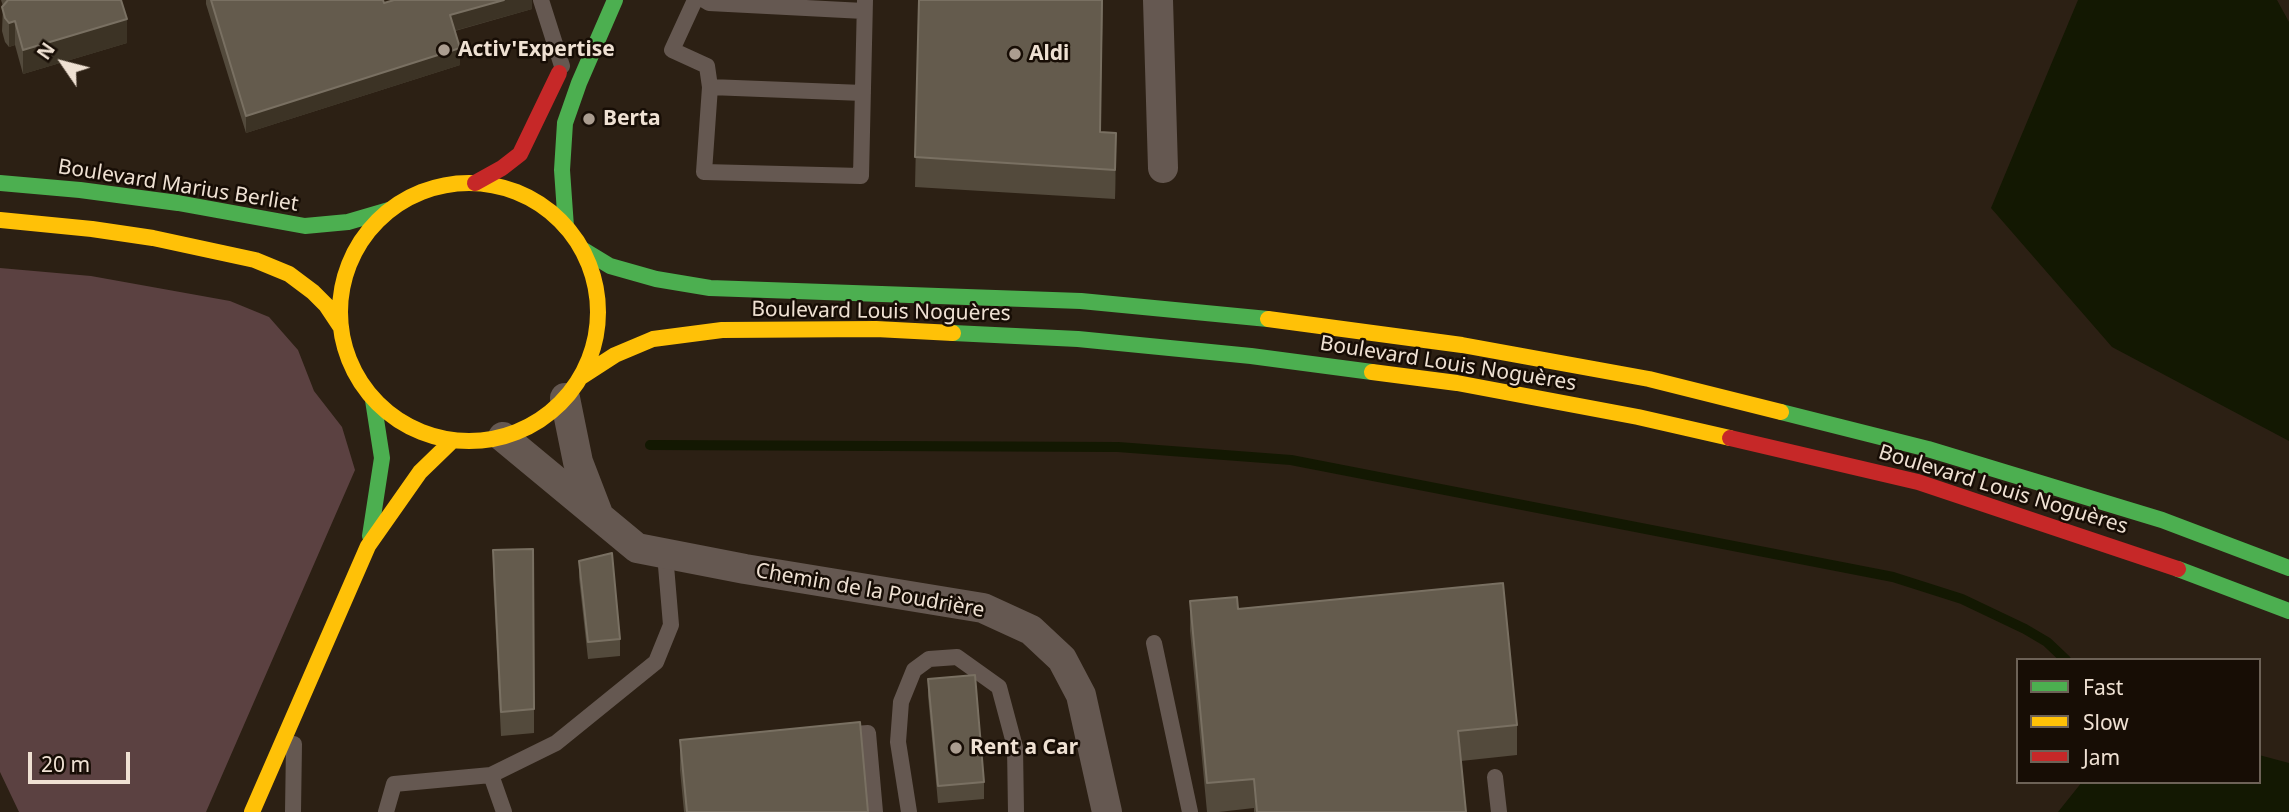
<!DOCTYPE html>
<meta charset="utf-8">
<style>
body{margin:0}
#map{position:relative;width:2289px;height:812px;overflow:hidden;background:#2c2014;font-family:"Noto Sans",sans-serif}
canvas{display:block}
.legend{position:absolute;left:2016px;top:658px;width:245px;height:126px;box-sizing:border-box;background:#170d05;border:2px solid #6d6257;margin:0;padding:9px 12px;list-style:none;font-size:21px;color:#efe1d3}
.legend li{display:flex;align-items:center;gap:14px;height:35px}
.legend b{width:35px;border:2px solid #6d6257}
.north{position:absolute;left:28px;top:28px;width:70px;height:70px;-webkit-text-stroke:5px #170d05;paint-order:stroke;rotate:305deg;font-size:19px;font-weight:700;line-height:28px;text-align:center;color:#efe1d3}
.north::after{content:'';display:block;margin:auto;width:24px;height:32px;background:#efe1d3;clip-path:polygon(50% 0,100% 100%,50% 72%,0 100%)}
.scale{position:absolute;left:28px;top:752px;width:102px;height:32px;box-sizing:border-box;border:4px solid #efe1d3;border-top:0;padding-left:9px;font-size:21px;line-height:24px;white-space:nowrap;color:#efe1d3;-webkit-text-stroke:5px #170d05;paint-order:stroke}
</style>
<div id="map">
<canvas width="2289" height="812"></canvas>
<ul class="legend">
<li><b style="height:9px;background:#4caf50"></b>Fast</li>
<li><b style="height:9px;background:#ffc107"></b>Slow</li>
<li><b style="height:9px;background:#c62828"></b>Jam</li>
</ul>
<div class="north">N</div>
<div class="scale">20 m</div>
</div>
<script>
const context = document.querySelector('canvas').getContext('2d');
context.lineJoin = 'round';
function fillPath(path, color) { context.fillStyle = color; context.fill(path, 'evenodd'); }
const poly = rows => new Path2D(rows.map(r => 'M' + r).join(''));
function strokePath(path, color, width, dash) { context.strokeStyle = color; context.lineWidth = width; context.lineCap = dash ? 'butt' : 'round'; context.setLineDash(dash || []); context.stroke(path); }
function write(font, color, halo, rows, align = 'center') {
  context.font = font + ' "Noto Sans",sans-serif'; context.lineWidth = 5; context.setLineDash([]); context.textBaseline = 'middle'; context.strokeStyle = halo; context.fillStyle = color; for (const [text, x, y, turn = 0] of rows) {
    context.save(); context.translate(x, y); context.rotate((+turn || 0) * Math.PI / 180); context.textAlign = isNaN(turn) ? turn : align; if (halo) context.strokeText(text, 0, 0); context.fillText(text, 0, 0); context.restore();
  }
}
const green = poly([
 [0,268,91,276,230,301,269,317,298,350,314,391,342,427,355,470,206,812,19,812,0,772]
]);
const water = poly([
 [2078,0,2277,0,2289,22,2289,441,2112,347,1991,208],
 [2259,755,2289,763,2289,812,2058,812,2082,782,2259,782]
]);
const stream = poly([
 [650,445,1118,447,1291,460,1893,577,1962,599,2025,629,2047,642,2066,660]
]);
const lane = poly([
 [541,0,562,66],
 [695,0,672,50,707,66,710,87,704,172,861,176,865,0],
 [704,0,709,3,864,11],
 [710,87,863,93],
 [1154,643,1190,812],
 [841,735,868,733,875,812],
 [491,775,556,743,656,662,671,625,665,554],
 [1495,777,1499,812],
 [293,812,294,744],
 [386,812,394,784,491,775,504,812],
 [909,812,898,742,901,702,914,670,929,659,957,657,999,687,1015,747,1016,812]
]);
const street = poly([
 [1158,0,1163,168],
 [565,398,578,462,598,514],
 [503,437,637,548,745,569,983,608,1031,630,1062,659,1081,695,1107,812]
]);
const fast = poly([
 [0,183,80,190,178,203,305,226,348,222,389,210],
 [566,227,562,170,565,123,579,83,615,0],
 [582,249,610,266,656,279,710,288,1081,301,1268,319],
 [953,333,1078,339,1251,356,1372,372],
 [1781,412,1928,449,2162,520,2289,568],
 [370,536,382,458,373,400],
 [2178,569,2289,611]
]);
const slow = poly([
 '340 312a129 129 0 1 1 258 0a129 129 0 1 1-258 0Z',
 [0,220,92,229,153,238,255,260,289,274,313,292,326,305,340,326],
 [1268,319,1462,345,1649,379,1781,412],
 [1372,372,1457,383,1638,417,1730,438],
 [581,377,615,355,653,339,722,330,876,329,953,333],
 [252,812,368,546,420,472,452,441]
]);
const jam = poly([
 [475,183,502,168,520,154,559,73],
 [1730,438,1918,482,2178,569]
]);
const wall = poly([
 [1,0,121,0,127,43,23,74,15,45,9,47,5,42,2,31,3,6],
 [206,0,383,0,384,3,532,0,532,9,455,31,460,65,246,133,206,4],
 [919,0,1103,0,1100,132,1116,163,1115,199,915,187],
 [493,550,534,709,534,733,501,736,493,574],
 [579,561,620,639,620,656,588,659,579,578],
 [1190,601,1238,609,1517,725,1517,755,1461,761,1466,812,1254,812,1254,808,1219,812,1207,812,1190,631],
 [928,679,984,782,984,799,938,803,928,696],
 [680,740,868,812,684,812,680,770]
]);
const shadedWall = poly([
 [504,0,532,0,532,9,450,32,450,15],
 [127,19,127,43,23,74,23,50],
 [15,21,15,45,9,47,9,23],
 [460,48,460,65,246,133,246,116],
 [1116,133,1116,163,1115,199,1115,170]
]);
const building = poly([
 [8,0,121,0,127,19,23,50,15,21,9,23,5,18,2,7,8,0],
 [211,0,383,0,384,3,394,0,504,0,450,15,460,48,246,116,211,0],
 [919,0,1102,0,1100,132,1116,133,1115,170,915,157,919,0],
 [533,549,534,709,501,712,493,550,533,549],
 [612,553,620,639,588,642,579,561,612,553],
 [1503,583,1517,725,1458,731,1466,812,1257,812,1254,779,1207,783,1190,601,1237,597,1238,609,1503,583],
 [975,675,984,782,938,786,928,679,975,675],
 [860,722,868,812,687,812,680,740,860,722]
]);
const markers = [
 [444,50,7,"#ab9d90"],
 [1015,54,7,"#ab9d90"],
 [589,119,7,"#ab9d90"],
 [956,748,7,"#ab9d90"]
];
const poiNames = [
 ["Activ'Expertise",458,50],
 ["Aldi",1029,54],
 ["Berta",603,119],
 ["Rent a Car",970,748]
];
const streetNames = [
 ["Boulevard Marius Berliet",178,186,9],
 ["Boulevard Louis Noguères",881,312,1],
 ["Boulevard Louis Noguères",1448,364,9],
 ["Boulevard Louis Noguères",2003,490,17],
 ["Chemin de la Poudrière",870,591,10]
];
fillPath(green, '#5b4141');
fillPath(water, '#131802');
strokePath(stream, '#131802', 10);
strokePath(lane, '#655851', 16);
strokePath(street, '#655851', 30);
strokePath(fast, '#4caf50', 16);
strokePath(slow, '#ffc107', 16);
strokePath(jam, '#c62828', 16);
fillPath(wall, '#534a3c');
fillPath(shadedWall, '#3c3325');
fillPath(building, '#645b4d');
strokePath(building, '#797062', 2);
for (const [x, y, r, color] of markers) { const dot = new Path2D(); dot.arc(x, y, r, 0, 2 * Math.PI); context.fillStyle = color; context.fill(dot); strokePath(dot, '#170d05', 2.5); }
write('bold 21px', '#efe1d3', '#170d05', poiNames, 'left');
write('21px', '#efe1d3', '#170d05', streetNames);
</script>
